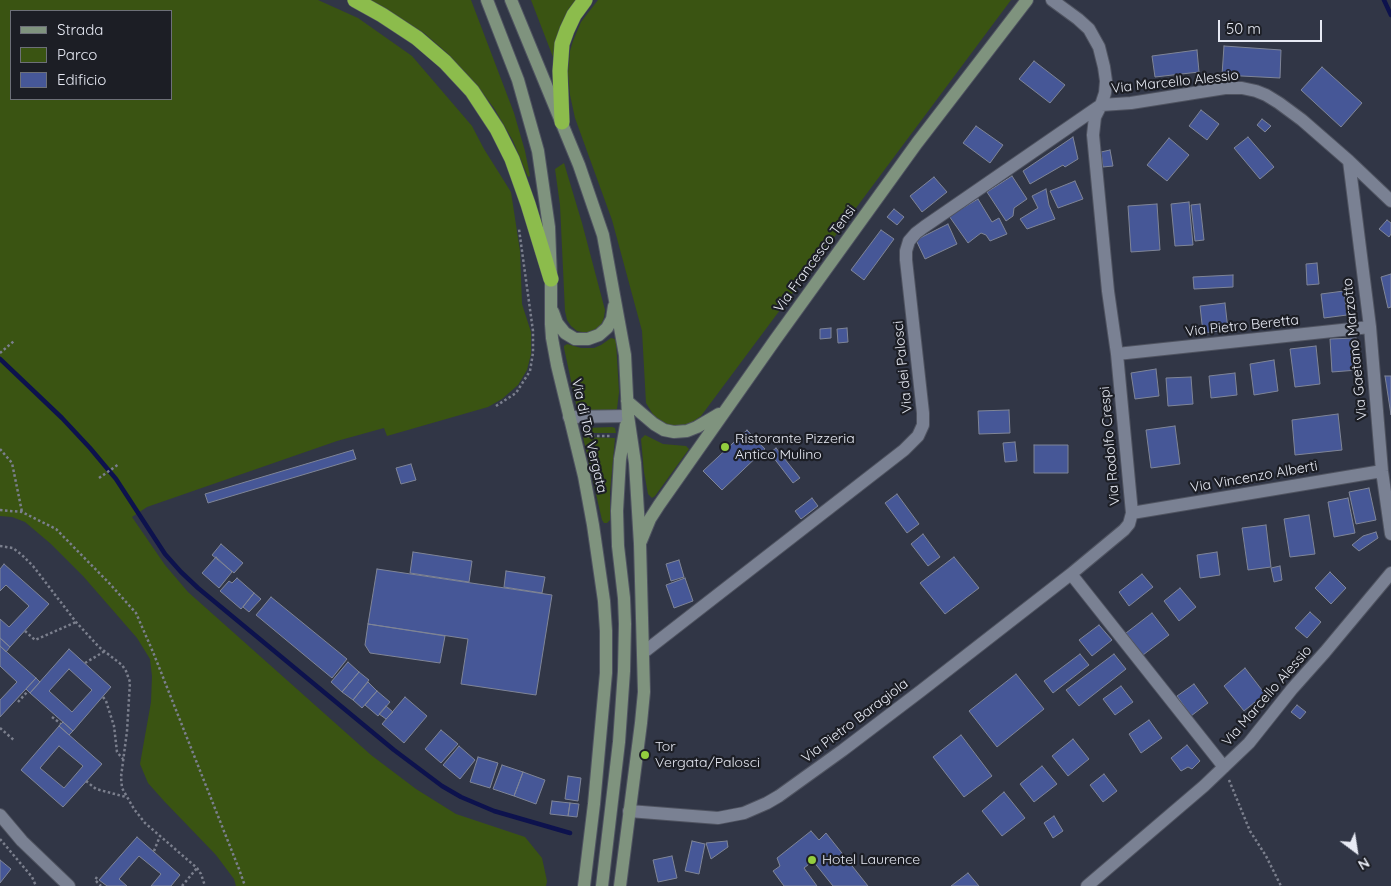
<!DOCTYPE html>
<style>
body{margin:0}
#map{position:relative;width:1391px;height:886px;overflow:hidden;background:#313646;font-family:Quicksand,sans-serif}
canvas{display:block}
.legend{position:absolute;left:10px;top:10px;width:162px;height:90px;box-sizing:border-box;background:#1c1e25;border:1px solid #6d7078;margin:0;padding:6px 9px;list-style:none;font-size:15px;color:#e7eaf4}
.legend li{display:flex;align-items:center;gap:10px;height:25px}
.legend b{width:25px;border:1px solid #6d7078}
.north{position:absolute;left:1331px;top:826px;width:50px;height:50px;-webkit-text-stroke:4px #1c1e25;paint-order:stroke;rotate:149deg;font-size:14px;font-weight:700;line-height:20px;text-align:center;color:#e7eaf4}
.north::after{content:'';display:block;margin:auto;width:18px;height:22px;background:#e7eaf4;clip-path:polygon(50% 0,100% 100%,50% 72%,0 100%)}
.scale{position:absolute;left:1218px;top:20px;width:104px;height:22px;box-sizing:border-box;border:2px solid #e7eaf4;border-top:0;padding-left:6px;font-size:15px;line-height:18px;white-space:nowrap;color:#e7eaf4;-webkit-text-stroke:4px #1c1e25;paint-order:stroke}
</style>
<div id="map">
<canvas width="1391" height="886"></canvas>
<ul class="legend">
<li><b style="height:6px;background:#7f937e"></b>Strada</li>
<li><b style="height:14px;background:#3a5412"></b>Parco</li>
<li><b style="height:14px;background:#465797"></b>Edificio</li>
</ul>
<div class="north">N</div>
<div class="scale">50 m</div>
</div>
<script>
const context = document.querySelector('canvas').getContext('2d');
context.lineJoin = 'round';
function fillPath(path, color) { context.fillStyle = color; context.fill(path, 'evenodd'); }
const poly = rows => new Path2D(rows.map(r => 'M' + r).join(''));
function strokePath(path, color, width, dash) { context.strokeStyle = color; context.lineWidth = width; context.lineCap = dash ? 'butt' : 'round'; context.setLineDash(dash || []); context.stroke(path); }
function write(font, color, halo, rows, align = 'center') {
  context.font = font + ' Quicksand,sans-serif'; context.lineWidth = 4.5; context.setLineDash([]); context.textBaseline = 'middle'; context.strokeStyle = halo; context.fillStyle = color; for (const [text, x, y, turn = 0] of rows) {
    context.save(); context.translate(x, y); context.rotate((+turn || 0) * Math.PI / 180); context.textAlign = isNaN(turn) ? turn : align; if (halo) context.strokeText(text, 0, 0); context.fillText(text, 0, 0); context.restore();
  }
}
const green = poly([
 [0,0,318,0,358,18,412,56,472,126,484,149,511,192,520,251,522,304,531,332,531,354,527,370,518,385,502,399,488,407,387,436,384,428,337,441,147,507,132,517,165,565,188,592,371,755,416,789,456,814,525,837,542,858,547,881,546,886,236,886,234,879,216,855,164,801,148,783,140,764,151,702,152,676,150,659,137,638,83,576,51,544,25,522,12,517,0,516],
 [11,11,171,11,171,99,11,99],
 [366,0,471,0,514,113,525,151,530,176,528,177,513,141,494,108,476,85,447,53,424,33,399,18],
 [531,0,576,0,570,7,563,20,553,57],
 [598,0,1011,0,701,416,688,425,670,426,654,416,646,403,642,331,612,220,575,118,570,95,568,73,570,51,573,41,581,22],
 [564,163,582,223,605,310,604,317,602,323,598,328,587,333,577,331,571,326,567,320,565,311,560,205,555,169],
 [611,338,615,339,616,342,619,392,617,409,615,410,578,413,564,348,564,346,567,344,581,348,594,348,601,345],
 [612,427,615,428,616,433,582,433,582,431,583,429,585,428],
 [645,435,663,444,686,446,689,449,655,496,652,498,648,494,644,472,641,439],
 [583,437,615,438,610,492,610,520,607,523,604,523,602,520]
]);
const stream = poly([
 [1384,0,1391,15],
 [0,359,62,418,90,448,116,479,165,554,181,572,198,588,394,750,442,786,461,797,494,811,570,833]
]);
const building = poly([
 [1224,46,1281,50,1280,78,1222,75,1224,46],
 [1197,50,1199,72,1155,77,1152,56,1197,50],
 [1034,61,1065,85,1050,103,1019,79,1034,61],
 [1322,67,1362,103,1341,127,1301,90,1322,67],
 [1201,110,1219,124,1207,140,1189,126,1201,110],
 [1262,119,1271,126,1265,132,1257,125,1262,119],
 [976,126,1003,145,990,163,963,143,976,126],
 [1073,137,1078,159,1065,167,1063,165,1030,184,1023,171,1073,137],
 [1248,137,1274,167,1260,179,1234,148,1248,137],
 [1169,138,1189,155,1167,181,1147,165,1169,138],
 [1110,150,1113,166,1103,167,1101,152,1110,150],
 [1012,176,1027,199,1014,208,1013,216,1006,221,987,192,1012,176],
 [934,177,947,192,922,212,910,196,934,177],
 [1075,181,1083,199,1058,208,1050,191,1075,181],
 [1046,189,1049,205,1055,219,1027,229,1020,219,1038,208,1032,196,1046,189],
 [978,199,992,222,999,218,1007,234,990,241,986,235,981,233,968,243,949,216,978,199],
 [1189,202,1193,245,1175,246,1171,204,1189,202],
 [1157,204,1160,250,1131,252,1128,206,1157,204],
 [1200,204,1204,240,1195,241,1191,205,1200,204],
 [894,209,904,217,897,225,887,217,894,209],
 [1387,220,1391,223,1391,234,1389,237,1379,229,1387,220],
 [948,224,957,244,925,259,916,240,948,224],
 [881,230,894,239,864,280,851,270,881,230],
 [1317,263,1319,284,1307,285,1306,264,1317,263],
 [1391,274,1391,307,1388,308,1381,277,1391,274],
 [1233,275,1233,287,1194,289,1193,277,1233,275],
 [1344,291,1347,315,1324,318,1321,294,1344,291],
 [1225,303,1228,330,1203,333,1200,306,1225,303],
 [831,328,831,338,820,339,820,329,831,328],
 [847,328,848,342,838,343,837,329,847,328],
 [1356,338,1358,370,1332,372,1330,339,1356,338],
 [1316,346,1320,384,1295,387,1290,349,1316,346],
 [1274,360,1278,391,1254,395,1250,364,1274,360],
 [1156,369,1159,396,1135,399,1131,373,1156,369],
 [1235,373,1237,395,1211,398,1209,376,1235,373],
 [1385,376,1391,376,1391,415,1385,376],
 [1191,377,1193,404,1168,406,1166,378,1191,377],
 [1009,410,1010,433,979,434,978,411,1009,410],
 [1338,414,1342,450,1295,455,1292,420,1338,414],
 [1175,426,1180,464,1151,468,1146,430,1175,426],
 [747,430,765,449,722,490,703,471,747,430],
 [1015,442,1017,461,1005,462,1003,443,1015,442],
 [1034,445,1068,445,1068,473,1034,473,1034,445],
 [776,448,800,478,793,483,770,453,776,448],
 [353,450,356,459,208,503,205,494,353,450],
 [411,464,416,480,401,484,396,468,411,464],
 [1369,488,1376,520,1356,524,1349,492,1369,488],
 [897,494,919,524,907,533,885,503,897,494],
 [812,498,818,506,801,519,795,511,812,498],
 [1348,498,1355,533,1334,537,1328,502,1348,498],
 [1309,515,1315,554,1290,557,1284,519,1309,515],
 [1266,525,1271,567,1248,570,1242,528,1266,525],
 [1376,532,1378,538,1359,551,1352,545,1363,536,1376,532],
 [923,534,940,557,928,566,911,544,923,534],
 [221,544,243,563,234,573,212,555,221,544],
 [413,552,472,561,469,582,410,573,413,552],
 [1217,552,1220,575,1200,578,1197,555,1217,552],
 [216,557,232,572,219,588,202,573,216,557],
 [954,557,979,588,945,614,920,583,954,557],
 [679,560,684,577,671,581,666,564,679,560],
 [4,564,49,604,10,647,0,638,0,619,9,627,29,606,6,585,0,591,0,569,4,564],
 [1280,566,1282,580,1274,582,1271,568,1280,566],
 [377,569,552,595,536,695,461,684,468,639,368,624,377,569],
 [506,571,545,577,542,593,504,587,506,571],
 [1330,572,1346,588,1331,604,1315,588,1330,572],
 [1142,574,1153,587,1129,606,1119,592,1142,574],
 [237,578,254,593,241,609,220,591,229,581,232,583,237,578],
 [685,578,693,601,674,608,666,585,685,578],
 [1180,588,1196,607,1179,621,1164,601,1180,588],
 [254,593,261,599,249,612,243,607,254,593],
 [271,597,347,659,332,678,256,615,271,597],
 [1310,612,1321,622,1307,638,1295,628,1310,612],
 [1152,613,1169,635,1143,655,1126,633,1152,613],
 [368,624,445,636,440,663,370,653,365,645,368,624],
 [1099,625,1112,640,1092,656,1079,640,1099,625],
 [0,638,10,647,6,652,0,646,0,638],
 [0,646,36,678,0,717,0,700,17,682,0,666,0,646],
 [69,649,111,687,73,731,30,693,69,649],
 [69,669,92,690,72,712,49,691,69,669],
 [1080,654,1089,665,1053,693,1044,681,1080,654],
 [1114,654,1126,669,1079,706,1066,690,1114,654],
 [348,662,359,672,342,692,331,682,348,662],
 [1245,668,1265,694,1244,711,1224,686,1245,668],
 [359,672,369,680,353,700,342,692,359,672],
 [1016,674,1044,709,997,747,969,711,1016,674],
 [36,678,40,682,30,693,26,689,36,678],
 [368,682,377,691,362,708,353,700,368,682],
 [1194,684,1208,703,1191,716,1177,696,1194,684],
 [1121,686,1133,702,1115,715,1103,699,1121,686],
 [377,691,390,702,378,716,365,705,377,691],
 [405,697,427,716,404,743,382,724,405,697],
 [1297,705,1306,712,1300,719,1291,712,1297,705],
 [386,706,393,712,386,719,379,714,386,706],
 [1149,720,1162,738,1141,753,1129,734,1149,720],
 [63,722,73,731,69,735,59,726,63,722],
 [59,726,102,764,63,807,21,770,59,726],
 [59,746,83,766,64,788,40,768,59,746],
 [441,730,458,744,441,763,425,749,441,730],
 [961,735,992,776,964,797,933,757,961,735],
 [1073,739,1089,759,1068,776,1052,756,1073,739],
 [1187,745,1200,761,1192,769,1188,767,1181,771,1171,758,1187,745],
 [459,746,475,760,460,779,443,765,459,746],
 [478,757,498,763,490,788,470,782,478,757],
 [502,765,523,772,514,796,493,789,502,765],
 [1042,766,1057,784,1034,802,1020,784,1042,766],
 [523,772,545,780,536,804,514,796,523,772],
 [1104,774,1117,791,1103,802,1090,785,1104,774],
 [568,776,581,778,578,801,565,799,568,776],
 [1004,792,1025,818,1002,836,982,811,1004,792],
 [552,801,570,803,568,816,550,814,552,801],
 [570,803,579,804,577,817,568,816,570,803],
 [1054,816,1063,831,1053,838,1044,823,1054,816],
 [811,831,819,840,826,833,868,886,833,886,813,861,804,868,817,886,784,886,773,871,780,866,777,858,811,831],
 [137,837,180,875,171,886,151,886,161,874,139,856,119,879,127,886,107,886,99,880,137,837],
 [692,841,705,844,699,874,685,871,692,841],
 [727,841,728,847,711,859,706,843,727,841],
 [672,856,677,878,658,882,653,860,672,856],
 [0,860,11,869,0,883,0,860],
 [968,873,979,886,951,886,968,873]
]);
const path = poly([
 [0,353,14,341],
 [496,406,516,393,530,371,533,353,533,331,519,229],
 [587,436,612,436],
 [0,449,12,463,22,512],
 [99,478,119,464],
 [0,510,22,512,56,529,110,584,136,613,153,652,239,869,245,886],
 [0,546,13,548,22,555,33,566,76,622,99,647,122,665,126,671,130,682,127,731,121,777,122,788,134,809,145,823,197,868,201,874,205,886],
 [25,631,35,640,76,622],
 [85,663,105,651],
 [103,697,106,701,114,726,117,752,123,759],
 [18,702,28,691],
 [52,717,61,724],
 [0,728,15,741],
 [1229,780,1250,831,1266,856,1281,886],
 [86,781,96,789,126,797],
 [0,839,32,877,36,886],
 [154,851,160,836],
 [97,877,95,880,101,886],
 [182,886,197,868]
]);
const street = poly([
 [1101,105,1131,103,1225,88,1242,88,1256,91,1266,95,1279,103,1302,120,1349,161,1391,201],
 [1349,161,1370,327,1382,471,1391,534],
 [1117,354,1370,327],
 [569,417,628,416],
 [1132,513,1382,471],
 [1071,574,1224,767],
 [644,652,904,450,918,436,923,425,923,413,906,260,906,251,909,241,916,233,924,227,1101,105],
 [629,811,718,818,744,813,767,803,779,796,843,750,922,690,1071,574,1124,530,1129,524,1132,513,1117,354,1108,291,1093,135,1095,117,1101,105,1105,93,1106,81,1104,67,1099,47,1089,29,1078,19,1052,0],
 [0,815,22,841,69,886],
 [1087,886,1204,786,1249,743,1292,689,1325,652,1391,573]
]);
const secondary = poly([
 [487,0,518,80,538,151,549,227,551,279,551,324,552,338,557,365,584,476,593,525,604,601,606,631,606,673,594,804,584,886],
 [511,0,579,165,603,235,625,355,628,416,635,463,640,544,644,692,641,723,620,886],
 [553,312,557,323,565,333,575,339,588,339,599,335,607,328,612,319,614,306],
 [627,401,654,424,664,430,674,432,687,431,697,427,719,414],
 [641,541,650,519,659,505,775,340,917,143,1027,0],
 [602,886,619,742,624,671,625,624,624,598,618,546,617,511,620,459,626,425]
]);
const highway = poly([
 [355,0,382,15,417,38,445,62,472,91,497,129,512,159,528,204,551,279],
 [562,122,560,71,562,44,567,30,574,15,585,0]
]);
const markers = [
 [725,447,5,"#93cd3e"],
 [645,755,5,"#93cd3e"],
 [812,860,5,"#93cd3e"]
];
const streetNames = [
 ["Via Marcello Alessio",1175,82,-6],
 ["Via Francesco Tensi",815,259,-54],
 ["Via Pietro Beretta",1242,326,-6],
 ["Via Gaetano Marzotto",1355,349,-96],
 ["Via dei Palosci",903,367,-96],
 ["Via di Tor Vergata",589,436,77],
 ["Via Rodolfo Crespi",1110,446,-95],
 ["Via Vincenzo Alberti",1254,477,-10],
 ["Via Marcello Alessio",1267,696,-49],
 ["Via Pietro Baragiola",855,721,-37]
];
const poiNames = [
 ["Ristorante Pizzeria",735,439],
 ["Antico Mulino",735,455],
 ["Tor",655,747],
 ["Vergata/Palosci",655,763],
 ["Hotel Laurence",822,860]
];
fillPath(green, '#3a5412');
strokePath(stream, '#0d124d', 4.5);
fillPath(building, '#465797');
strokePath(building, '#7f8597', 1);
strokePath(street, '#4f5360', 14);
strokePath(secondary, '#4f5360', 14);
strokePath(highway, '#4f5360', 16);
strokePath(path, '#7b7f8d', 2.5, [2.5, 2.5]);
strokePath(street, '#7a8193', 12);
strokePath(secondary, '#7f937e', 12);
strokePath(highway, '#8cbc4c', 15);
for (const [x, y, r, color] of markers) { const dot = new Path2D(); dot.arc(x, y, r, 0, 2 * Math.PI); context.fillStyle = color; context.fill(dot); strokePath(dot, '#1c1e25', 2); }
write('14px', '#e7eaf4', '#1c1e25', streetNames);
write('14px', '#e7eaf4', '#1c1e25', poiNames, 'left');
</script>
